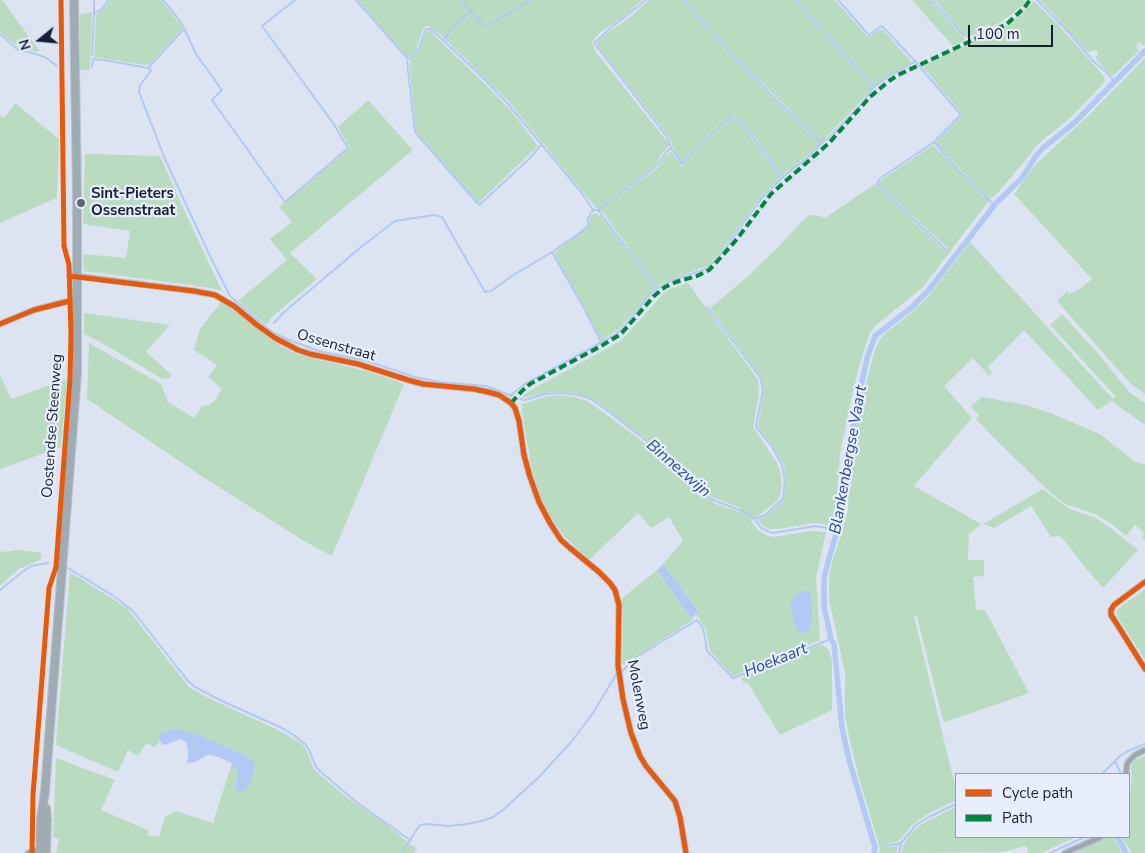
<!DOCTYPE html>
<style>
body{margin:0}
#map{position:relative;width:1145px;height:853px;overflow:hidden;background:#dce4f2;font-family:"Nunito Sans",sans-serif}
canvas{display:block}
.legend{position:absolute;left:955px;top:773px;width:175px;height:65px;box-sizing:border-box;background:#e8eefb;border:1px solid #949cac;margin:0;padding:6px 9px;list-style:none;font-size:15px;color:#152036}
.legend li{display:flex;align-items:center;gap:10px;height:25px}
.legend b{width:25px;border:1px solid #949cac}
.north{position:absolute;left:15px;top:15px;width:50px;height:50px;-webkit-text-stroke:4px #e8eefb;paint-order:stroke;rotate:253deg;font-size:14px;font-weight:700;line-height:20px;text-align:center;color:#152036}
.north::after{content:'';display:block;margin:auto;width:18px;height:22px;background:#152036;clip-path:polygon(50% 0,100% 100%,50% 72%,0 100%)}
.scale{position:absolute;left:968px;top:25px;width:85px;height:22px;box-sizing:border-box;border:2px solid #152036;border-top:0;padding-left:6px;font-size:15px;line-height:18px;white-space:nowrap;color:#152036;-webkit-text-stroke:4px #e8eefb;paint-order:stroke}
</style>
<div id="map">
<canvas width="1145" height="853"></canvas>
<ul class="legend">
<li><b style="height:6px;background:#e8590c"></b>Cycle path</li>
<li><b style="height:6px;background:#00873e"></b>Path</li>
</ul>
<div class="north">N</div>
<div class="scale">100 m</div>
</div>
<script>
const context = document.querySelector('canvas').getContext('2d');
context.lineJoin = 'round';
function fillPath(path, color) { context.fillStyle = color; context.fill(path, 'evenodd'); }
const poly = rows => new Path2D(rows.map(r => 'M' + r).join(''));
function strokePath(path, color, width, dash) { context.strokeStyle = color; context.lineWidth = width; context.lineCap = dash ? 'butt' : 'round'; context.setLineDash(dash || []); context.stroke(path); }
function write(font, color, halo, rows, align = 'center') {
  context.font = font + ' "Nunito Sans",sans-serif'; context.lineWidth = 4.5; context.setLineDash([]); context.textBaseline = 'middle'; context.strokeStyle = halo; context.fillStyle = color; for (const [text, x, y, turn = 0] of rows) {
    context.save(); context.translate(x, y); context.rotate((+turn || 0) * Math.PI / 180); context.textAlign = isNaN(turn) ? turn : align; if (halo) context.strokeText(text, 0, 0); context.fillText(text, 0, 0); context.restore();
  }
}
const green = poly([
 [0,0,2,0,39,50,38,52,19,48,0,32],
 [110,0,161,0,183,28,150,64,146,65,94,57,96,15,105,7],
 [357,0,642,0,625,15,600,33,593,40,592,44,596,52,665,139,669,143,668,147,661,155,658,163,602,206,603,207,659,167,666,155,671,151,682,167,684,166,682,163,732,118,735,119,744,127,768,161,781,177,760,198,717,257,707,266,670,280,657,286,604,214,598,208,595,207,510,103,442,36,428,26,426,26,423,30,416,50,411,56,407,57],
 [649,0,681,0,755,81,782,108,815,139,817,137,781,102,735,56,685,0,793,0,873,88,822,142,793,168,783,175,771,160,753,134,741,120,733,115,681,161,675,152,669,137,598,47,597,44,598,41,606,34,630,17],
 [797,0,835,0,867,36,870,36,882,29,912,62,885,78,874,86],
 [912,0,930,0,965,40,953,46],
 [935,0,1026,0,1023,5,1012,14,999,23,967,38],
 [1040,0,1145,0,1145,45,1144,46,1140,42,1137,44,1137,49,1139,51,1113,76,1108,73,1095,58,1098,53,1097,51,1094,50,1088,52],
 [1034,1,1058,25,1102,74,1105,80,1104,83,1072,116,1038,144,1014,174,995,196,991,198,923,287,875,326,869,335,859,367,851,400,840,453,835,523,833,527,830,528,824,524,813,523,779,529,769,529,763,526,758,520,766,516,784,500,786,479,784,465,772,445,758,427,764,390,761,377,710,308,746,278,780,245,805,218,810,215,816,215,825,218,875,184,945,251,947,248,878,183,884,178,933,145,983,197,985,195,935,143,963,115,922,66,1007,25,1012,22],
 [92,12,90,70,80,70,80,15,81,14],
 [427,31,430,31,434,35,488,87,512,112,538,146,478,203,416,132,409,62,419,50,425,33],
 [1145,58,1145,394,1130,383,1057,301,1067,291,1069,294,1080,289,1092,279,1014,194,1035,165,1089,115],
 [368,100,413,150,290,253,317,279,271,318,267,325,238,301,287,260,270,239,292,222,279,207,350,148,338,127],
 [15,103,59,139,57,199,54,199,0,223,0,115,4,118],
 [85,154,160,156,184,210,222,291,210,288,190,285,84,271,83,254,126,258,130,231,83,224],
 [595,213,602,217,655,288,620,328,602,341,554,253,590,225,589,219,592,215],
 [970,242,1113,399,1116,397,1050,325,1062,314,1101,357,1130,393,1145,403,1145,425,1111,401,1100,409,1097,409,1024,330,988,367,992,373,989,376,973,358,944,386,972,418,914,486,981,524,969,534,968,560,984,560,984,576,973,577,976,610,985,610,1029,693,945,722,943,721,917,616,914,616,956,790,956,800,926,815,912,825,899,841,888,843,889,847,898,845,896,853,879,853,880,849,878,842,859,778,850,741,845,716,845,673,829,599,829,580,832,562,842,532,848,510,849,474,851,451,860,407,874,353,880,339,888,331,905,318,928,297],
 [688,283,754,374,758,380,759,394,753,427,776,461,780,471,781,480,781,492,778,500,771,506,751,521,758,530,768,536,775,537,808,531,826,532,816,578,820,640,733,676,710,651,706,630,696,614,699,612,663,564,683,541,669,517,651,528,638,513,589,560,564,536,550,516,542,500,534,477,530,460,522,411,522,404,545,397,560,395,574,397,587,401,596,407,647,445,697,491,716,504,739,512,740,508,712,497,701,489,649,441,595,400,575,393,563,392,552,392,522,398,525,394,533,389,571,368,621,341,663,294,670,289],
 [221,302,231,308,268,338,292,352,314,359,367,371,404,384,332,556,304,541,203,477,87,399,89,343,161,384,168,402,194,418,202,406,209,405,214,401,222,389,208,377,217,365,194,350,200,329],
 [84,313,170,325,146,352,172,375,169,378,163,379,100,342,84,334],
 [0,375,11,399,67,379,61,447,0,469],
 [982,397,1026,405,1050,413,1100,434,1134,461,1142,464,1145,464,1145,541,1142,537,1144,533,1135,525,1126,536,1112,524,1097,515,1065,504,1050,492,998,442,976,419,979,416,971,406],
 [1043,489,1061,503,1070,509,1096,518,1113,530,1138,550,1103,588,1084,566,1063,539,1059,536,1051,537,1031,506,994,528,983,524],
 [18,550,42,553,40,560,19,569,0,585,0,551,6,552],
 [657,570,693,620,622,665,623,607,621,599],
 [70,572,127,608,189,687,208,698,278,730,301,743,306,749,314,769,317,772,346,797,386,824,410,844,417,848,414,853,56,853,59,839,53,837,56,758,115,780,101,810,148,830,147,835,159,837,165,817,176,811,213,823,232,763,238,770,235,787,254,761,247,756,202,736,159,736,160,741,155,747,146,743,138,756,128,750,118,772,56,745],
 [1145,589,1145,660,1119,619,1116,613,1118,609],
 [822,645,826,647,829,651,832,660,832,710,780,735,747,682,744,683,741,678,817,646],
 [1145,756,1145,853,1132,853,1125,843,1122,837,1129,837,1129,828,1130,827,1129,822,1129,798,1132,778,1131,769,1132,763,1135,760],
 [956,807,956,837,1076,837,1041,853,1028,853,1026,846,1001,852,901,853,904,844,908,837,920,825],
 [1107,837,1114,837,1122,853,1071,853]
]);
const water = poly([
 [663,564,699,612,691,618,657,570],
 [806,591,810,593,811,596,812,615,811,626,808,631,803,633,798,632,795,625,790,606,793,598,801,592],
 [179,729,202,736,247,756,254,761,255,767,253,775,247,788,244,792,238,791,235,787,238,771,231,763,221,758,211,755,205,756,196,762,187,763,188,756,188,750,186,742,181,739,165,745,162,744,160,741,159,736,161,733,170,730]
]);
const stream = poly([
 [163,0,177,17,184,28,196,54,222,90,212,100,285,202,348,148,333,123,262,26,295,0],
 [356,0,408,59,412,57,419,48,426,29,430,29,443,40,486,81,508,104,581,192,593,210,598,210],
 [646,0,613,26,594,43,667,137,671,148,682,164],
 [683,0,739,62,776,100,822,143,833,134,862,103,874,87],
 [795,0,874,87,888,77,916,61],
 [838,0,869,35,882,26,915,61,961,115,934,142,957,169,994,205],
 [932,0,964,36],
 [1037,0,1071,35,1093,61,1106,72,1115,82],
 [471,11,476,17,486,27,531,0],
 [94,14,94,0],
 [0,34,18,50,32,53,45,57,57,66],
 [443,40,456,24,471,11,462,0],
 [92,55,94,14,103,8,108,0],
 [407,61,415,132,479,205,528,160,541,145],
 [92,67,93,59,104,60,148,68,151,71,140,85,139,92,165,159,210,256,230,296,266,327,274,333,289,340,319,351,367,361,415,377,439,382,486,386,512,396],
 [148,68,184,29],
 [934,142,879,179,877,184,945,249],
 [783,177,807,158,822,143],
 [552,252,585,310,601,342],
 [657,288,598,210,659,164,666,152,671,148],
 [707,307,760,377,763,390,756,427,771,445,782,465,785,480,783,499,765,515,755,519],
 [274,323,283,313,361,247,395,221,434,215,442,217,485,292,491,291,512,276,552,252,578,234,589,225,587,220,593,210],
 [511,395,525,384,613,336,623,328,648,297,656,289,670,281,703,270,708,267,718,258,761,199,783,177,769,160,751,134,740,121,732,116,681,163],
 [520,399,525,400,545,394,562,393,579,395,591,399,616,417,658,450,695,486,711,499,749,514,755,519,761,528,772,533,816,526,826,528,831,532,837,533],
 [68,568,115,597,133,611,188,681,195,687,222,701,282,728,295,736,305,744,309,750,316,767,321,772,355,801,410,840],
 [0,590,21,573,31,566,48,563],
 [622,671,638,656,697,620,702,627,704,632,707,651,733,678,831,639],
 [1102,774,1115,761],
 [1121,774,1115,761,1120,756,1126,752,1145,744],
 [889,845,901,843],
 [402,853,417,829,420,825,426,824,449,826,467,824,482,821,493,817,503,810,540,776,572,741,593,713,617,673],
 [899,853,901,843,917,824,929,817,956,804],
 [1050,853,1085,837]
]);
const canal = poly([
 [1118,837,1126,853],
 [874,853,875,847,849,760,842,728,834,644,831,639,824,607,824,578,833,544,842,518,847,455,867,358,875,336,911,308,928,291,996,203,1022,178,1036,156,1043,148,1074,123,1145,51]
]);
const street = poly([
 [76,276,194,291,215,295,234,306,257,325,275,338,298,350,310,354,358,364,408,380,423,384,474,389,488,392,499,395,511,403,515,408,519,421,524,455,530,477,539,502,550,523,561,540,570,548,599,572,610,583,615,590,619,605,618,665,623,699,631,733,640,756,646,766,675,801,680,817,686,853],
 [0,324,34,310,64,302,77,300],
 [1145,582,1114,605,1111,610,1111,615,1115,621,1145,669],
 [1126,774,1127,764,1129,761,1135,755,1145,750],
 [28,853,40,849],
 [1065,853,1101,837]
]);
const primary = poly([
 [40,853,41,819,45,791,77,373,77,199,74,0],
 [46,853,47,820,46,808]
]);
const quiet = poly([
 [511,403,523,390,530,384,601,346,621,334,654,296,665,287,676,282,697,276,709,270,714,265,737,239,771,194,829,143,870,97,889,81,898,75,1007,24,1024,8,1030,0]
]);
const cycleway = poly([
 [69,276,194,291,215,295,234,306,257,325,275,338,298,350,310,354,358,364,408,380,423,384,474,389,488,392,499,395,511,403,515,408,519,421,524,455,530,477,539,502,550,523,561,540,570,548,599,572,610,583,615,590,619,605,618,665,623,699,631,733,640,756,646,766,675,801,680,817,686,853],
 [0,324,34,310,70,301],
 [1145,582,1114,605,1111,610,1111,615,1115,621,1145,669],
 [32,853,33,795,49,588,56,567,70,379,71,335,69,265,64,246,61,0]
]);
const markers = [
 [81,203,5,"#5b6578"]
];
const poiNames = [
 ["Sint-Pieters",91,194],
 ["Ossenstraat",91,211]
];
const streetNames = [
 ["Ossenstraat",336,346,16],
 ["Oostendse Steenweg",53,426,-86],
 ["Molenweg",638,695,79]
];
const waterNames = [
 ["Blankenbergse Vaart",849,460,-80],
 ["Binnezwijn",678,469,41],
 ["Hoekaart",776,661,-22]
];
fillPath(green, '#b9dcc1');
fillPath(water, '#b2c9f3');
strokePath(stream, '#b2c9f3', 2);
strokePath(canal, '#b2c9f3', 5.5);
strokePath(street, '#bac2cf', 7);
strokePath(primary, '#bac2cf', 10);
strokePath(street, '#9ca8ae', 4.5);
strokePath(primary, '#a0acb4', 8);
strokePath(quiet, '#00873e', 4, [8, 4]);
strokePath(cycleway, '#e8590c', 5);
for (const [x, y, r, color] of markers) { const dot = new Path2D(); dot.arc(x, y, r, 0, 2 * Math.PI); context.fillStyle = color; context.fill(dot); strokePath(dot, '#e8eefb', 2); }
write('bold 15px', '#152036', '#e8eefb', poiNames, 'left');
write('15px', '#152036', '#e8eefb', streetNames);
write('italic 16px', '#254a98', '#e8eefb', waterNames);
</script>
